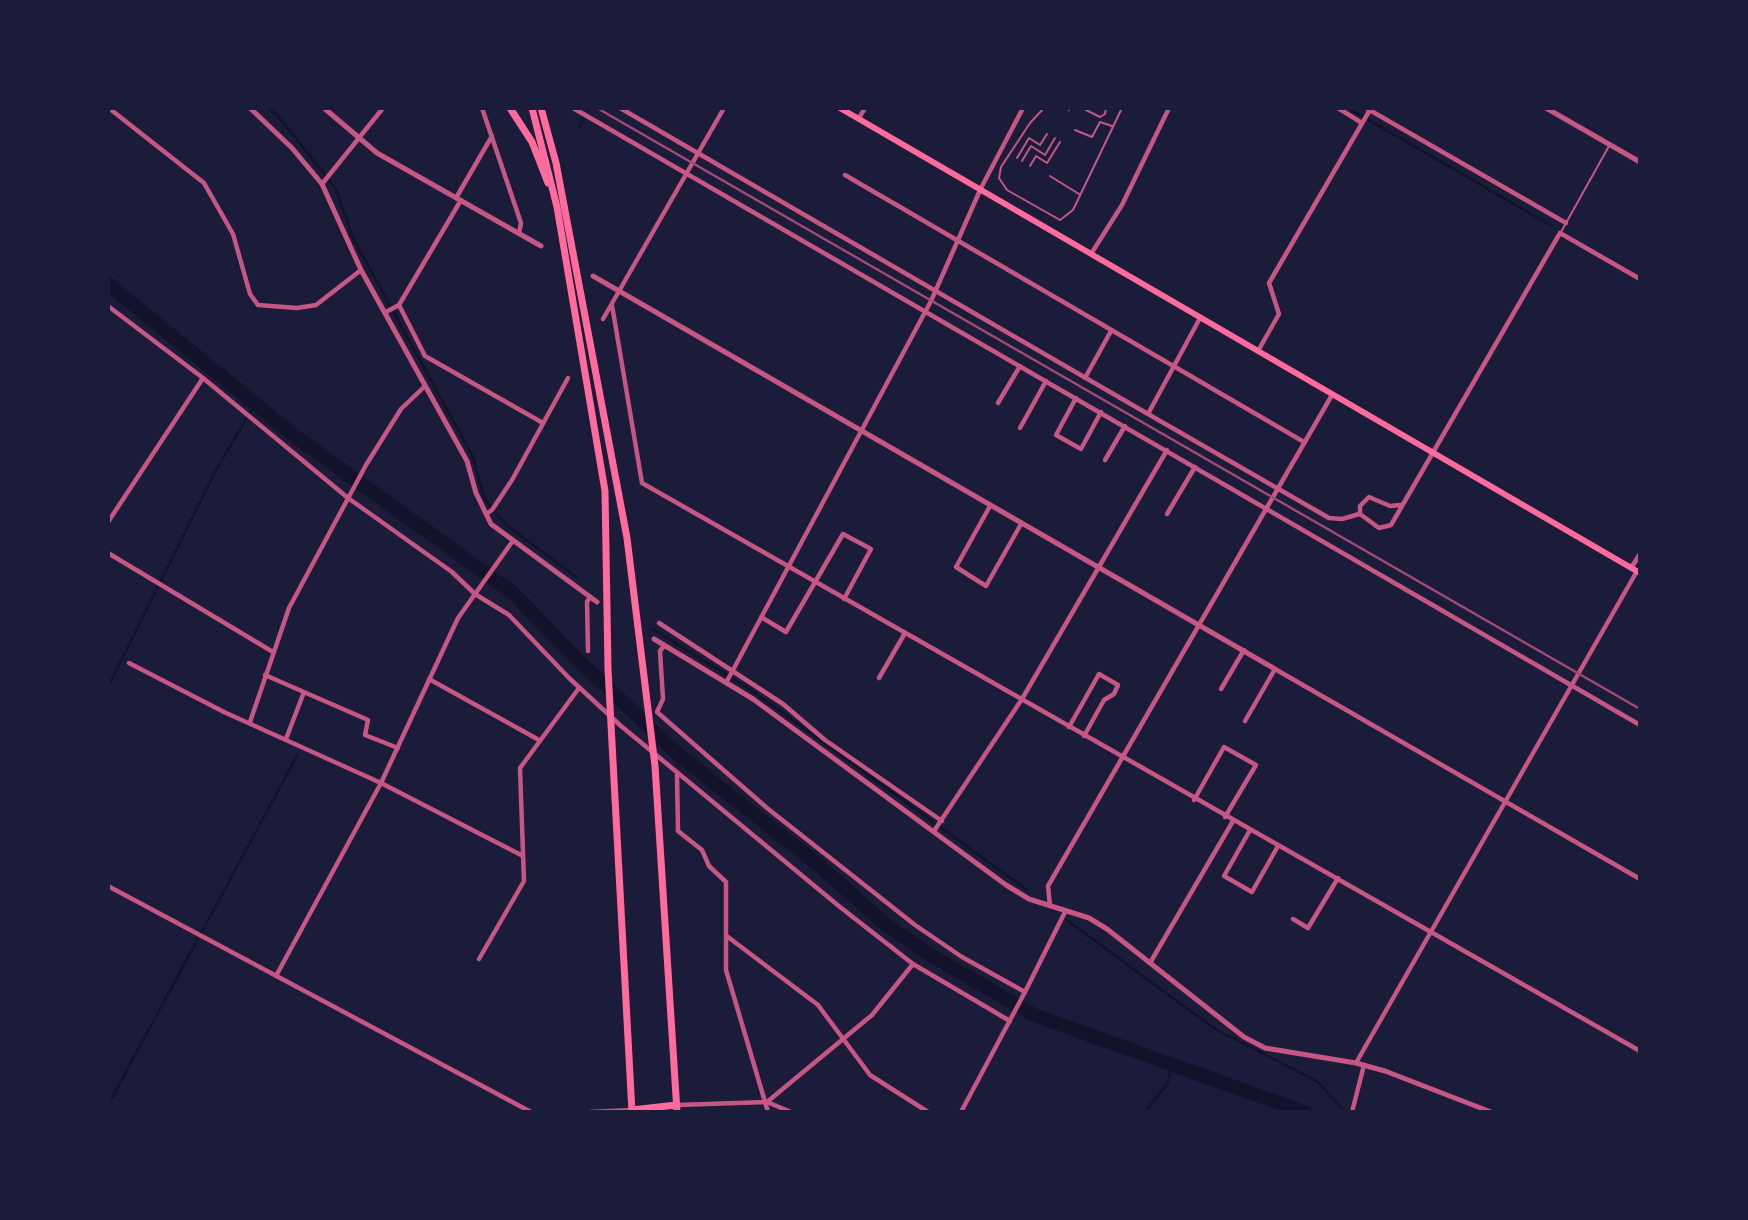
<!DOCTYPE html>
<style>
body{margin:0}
#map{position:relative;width:1748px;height:1220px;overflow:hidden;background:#1b1b3a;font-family:Roboto,sans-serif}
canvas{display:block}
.frame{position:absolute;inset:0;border:110px solid #1b1b3a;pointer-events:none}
</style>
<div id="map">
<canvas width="1748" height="1220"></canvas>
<div class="frame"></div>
</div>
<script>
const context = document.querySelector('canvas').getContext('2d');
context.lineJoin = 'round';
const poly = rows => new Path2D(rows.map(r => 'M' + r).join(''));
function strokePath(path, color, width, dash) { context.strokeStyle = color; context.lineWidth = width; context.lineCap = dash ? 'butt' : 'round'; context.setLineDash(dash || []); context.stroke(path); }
const stream = poly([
 [268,108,278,116,336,189,353,238,473,457,483,494,491,508,509,527,576,577],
 [1348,108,1552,226],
 [579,128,589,108],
 [653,629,751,690,1027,890],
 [108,687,216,470,255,404],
 [1068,921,1215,1029,1318,1082,1345,1112],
 [108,1105,298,754],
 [1145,1112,1167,1084,1172,1066]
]);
const river = poly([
 [108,284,296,437,513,593,575,657,680,756,821,867,885,924,929,954,1034,1015,1304,1112]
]);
const service = poly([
 [1044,108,1030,123,1001,167,999,178,1007,190,1060,220,1073,210,1122,108],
 [1069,110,1070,108],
 [1086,110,1100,117,1105,114,1106,108],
 [1075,130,1092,137,1100,122,1112,126],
 [1017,158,1029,138,1040,145,1047,134],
 [1022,161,1031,146,1045,155,1055,138],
 [1030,166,1036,156,1047,163,1060,142],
 [1050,176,1079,194],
 [1561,232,1609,146]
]);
const minor = poly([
 [482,108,521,223,519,233],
 [573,108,1640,725],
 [620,108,1148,414],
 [1338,108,1362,123],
 [1366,108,1566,223],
 [110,109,204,183,233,234,250,294,258,305,297,308,316,305,361,270],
 [859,118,865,108],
 [845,175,1304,442],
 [322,184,383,108],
 [456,198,492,136],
 [1091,254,1122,205,1169,108],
 [399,305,461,200],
 [612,305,642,483,1640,1051],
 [108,306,203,378,348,498,452,572,475,594,509,615,569,678,621,726,840,907,913,964,1010,1021],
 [386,312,399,305,425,356,543,423],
 [1200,318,1148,414,1329,518,1342,519,1359,514],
 [603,319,724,108],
 [1258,351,1279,314,1269,283,1371,108],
 [1085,378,1111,331],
 [1076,398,1056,435,1081,449,1101,412],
 [998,403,1020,366],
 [1020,428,1046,381],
 [1105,460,1125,426],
 [990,506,956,567,986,586,1021,524],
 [486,514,492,510,512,480,568,378],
 [1167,514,1195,467],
 [1360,514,1379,528,1391,525,1560,233,1640,279],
 [1360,514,1360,506,1369,497,1390,506,1400,505],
 [108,522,203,378],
 [108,553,273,652],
 [761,617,786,632,843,534,871,549,844,599],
 [659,623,783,704,825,740,942,821],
 [664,646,660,651,663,699,657,712,767,808,915,925,962,957,1025,992,1065,912],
 [588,651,587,602,590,597],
 [129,663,224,712,381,783,523,856],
 [265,675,368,720,365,735,398,748],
 [879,678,905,633],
 [429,679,539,740],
 [726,683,931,301,981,188,1023,108],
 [1221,689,1244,650],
 [1245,721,1275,669,1640,879],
 [250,722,289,608,366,465,401,409,425,386],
 [1069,727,1099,674,1118,685,1114,694,1104,700,1084,736],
 [286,739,304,692],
 [677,775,678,831,702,850,709,866,726,882,726,970,768,1112],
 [1194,800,1224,747,1256,765,1225,817],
 [1250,830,1224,876,1252,892,1278,846],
 [934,831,1022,699,1167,450],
 [108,886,531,1112],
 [1050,906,1048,886,1332,395],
 [1293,919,1308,928,1338,878],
 [728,937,818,1005,870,1075,928,1112],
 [479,959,524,881,520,768,579,688],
 [1150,963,1233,821],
 [276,976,381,783,458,618,512,542],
 [1356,1063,1637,571],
 [767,1102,872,1015,913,964],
 [677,1105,767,1102,791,1112],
 [590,1112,632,1110],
 [961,1112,1025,992],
 [1352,1112,1364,1065]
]);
const tertiary = poly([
 [250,108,292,148,322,184,361,270,467,461,476,493,491,524,597,602],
 [324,108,377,153,541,246],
 [1546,108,1640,162],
 [593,276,1275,669],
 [1631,568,1640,554],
 [654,639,753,699,1006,885,1029,899,1089,918,1107,929,1244,1037,1265,1048,1356,1063,1385,1071,1491,1112]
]);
const secondary = poly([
 [840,108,1640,573]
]);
const trunk = poly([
 [510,108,532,142,548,183],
 [532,108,557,207,605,491,608,669,632,1112],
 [541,108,556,163,627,538,655,766,677,1112],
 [632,1110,676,1105]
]);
const rail = poly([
 [597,108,1640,709]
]);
strokePath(stream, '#12122b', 2.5);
strokePath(river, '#12122b', 14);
strokePath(service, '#c65784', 2);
strokePath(minor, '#c65784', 4.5);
strokePath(tertiary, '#c65784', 5);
strokePath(secondary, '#ff6b9d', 6);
strokePath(trunk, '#ff6b9d', 7);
strokePath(rail, '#a44b75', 2.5);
</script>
